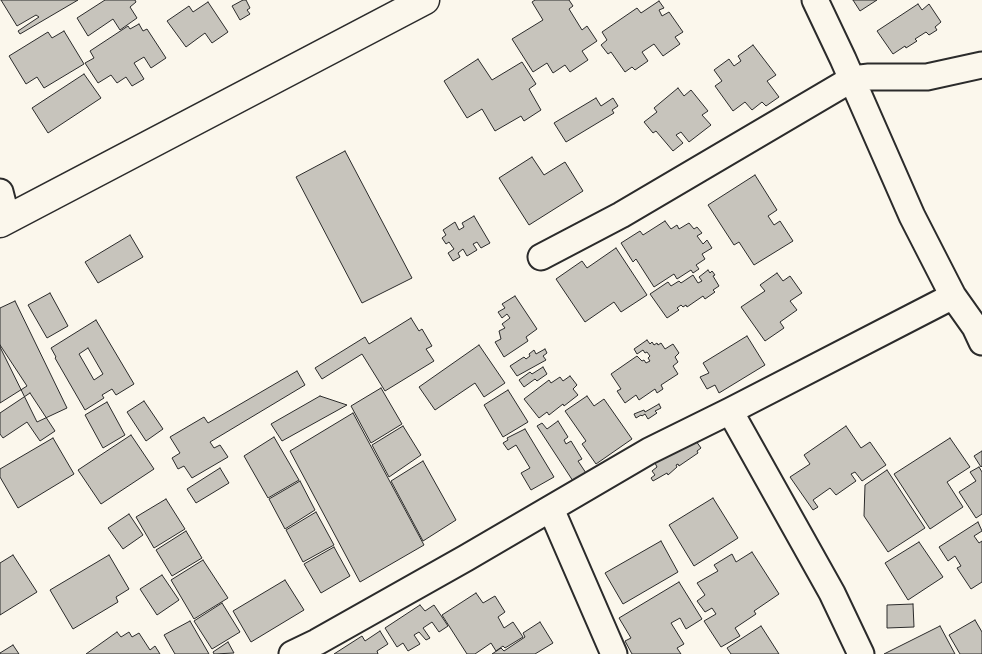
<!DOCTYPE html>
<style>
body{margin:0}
canvas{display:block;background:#fbf7ec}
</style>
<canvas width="982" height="654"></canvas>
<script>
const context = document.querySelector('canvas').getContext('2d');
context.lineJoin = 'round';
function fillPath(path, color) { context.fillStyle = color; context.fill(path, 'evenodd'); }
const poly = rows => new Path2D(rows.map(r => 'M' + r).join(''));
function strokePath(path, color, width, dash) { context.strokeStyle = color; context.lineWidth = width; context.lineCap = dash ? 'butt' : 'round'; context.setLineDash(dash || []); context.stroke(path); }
const building = poly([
 [1,0,78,0,20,34,18,31,39,17,36,15,17,26,1,0],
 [105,0,135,0,136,2,130,7,137,18,120,30,113,19,88,36,77,18,105,0],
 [243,0,246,0,250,8,247,10,250,14,240,20,232,6,243,0],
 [535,0,569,0,573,6,569,9,582,30,587,26,597,41,582,51,588,60,570,72,565,65,553,73,547,63,533,72,512,39,543,20,532,2,535,0],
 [853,0,877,0,860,11,853,0],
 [659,1,664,8,659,10,662,16,669,12,683,32,675,37,680,44,663,56,654,44,642,52,648,61,635,70,632,67,625,72,611,52,608,54,601,45,607,40,602,32,637,8,641,13,659,1],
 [208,2,228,32,212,43,205,33,186,47,167,21,189,6,193,12,208,2],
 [918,4,922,10,929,4,941,22,935,27,937,30,929,35,926,32,915,39,917,41,906,48,905,46,893,54,877,31,918,4],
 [139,24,143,31,147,29,166,58,151,68,144,57,134,63,144,79,132,86,126,77,117,83,111,75,98,83,85,63,94,58,90,51,128,26,130,29,139,24],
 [64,31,84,64,44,88,37,77,26,84,9,56,48,32,52,38,64,31],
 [753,45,776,75,767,81,779,97,766,106,762,102,752,110,745,102,733,111,715,86,722,81,714,70,729,59,734,66,741,61,738,56,753,45],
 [478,59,492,80,522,62,536,84,529,89,541,110,524,121,521,116,495,131,482,109,467,118,444,81,478,59],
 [84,74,101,98,48,133,32,108,84,74],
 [678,88,684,96,691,90,708,111,702,115,711,125,689,142,681,132,676,135,683,143,673,151,656,131,653,133,644,122,657,112,654,108,678,88],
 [596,98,601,106,613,98,618,106,612,110,614,113,566,142,554,123,596,98],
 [345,151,412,278,362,303,296,177,345,151],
 [532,157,544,175,565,162,583,191,529,225,499,178,532,157],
 [755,175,777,210,768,216,774,225,780,221,793,241,754,265,739,242,734,245,708,205,755,175],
 [474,216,490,243,481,248,477,242,473,244,477,250,467,256,463,249,458,253,460,257,453,261,448,253,454,249,449,242,446,244,442,238,446,235,443,230,455,222,459,230,464,227,462,223,474,216],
 [665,221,671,229,677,225,679,229,689,223,694,229,697,227,702,233,697,236,703,244,707,240,712,248,702,254,705,259,696,265,699,269,693,273,691,270,677,279,674,274,654,287,636,259,633,262,621,243,640,231,643,235,665,221],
 [130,235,143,257,98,283,85,262,130,235],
 [616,248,647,295,621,312,614,302,585,322,556,279,582,261,587,268,616,248],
 [708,270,710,273,712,271,715,275,713,276,719,286,713,290,715,292,705,299,703,296,687,307,686,305,683,307,681,305,677,308,679,310,667,318,650,294,668,282,671,286,679,281,681,283,693,275,698,283,702,281,699,277,708,270],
 [777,273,783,281,790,276,802,293,790,301,797,310,780,322,784,328,765,341,741,307,765,291,760,285,777,273],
 [50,293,68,326,47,338,28,305,50,293],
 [515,296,537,329,526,337,528,341,504,357,495,342,501,339,499,331,505,328,502,324,510,318,507,314,502,318,498,312,505,308,502,304,515,296],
 [15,301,67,408,37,422,0,347,0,308,15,301],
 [411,318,419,331,422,329,432,346,426,349,434,361,385,391,362,354,322,379,315,368,365,337,369,344,411,318],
 [96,320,134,384,116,395,112,389,102,395,104,398,85,410,55,358,56,357,51,348,96,320],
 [88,348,103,374,94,380,79,354,88,348],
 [747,336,765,365,719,393,715,385,707,389,700,377,709,373,703,363,747,336],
 [647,340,650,344,652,342,654,345,657,343,658,345,661,343,665,349,673,344,679,353,675,357,678,362,673,366,678,374,661,385,663,389,657,393,655,389,639,400,636,395,625,403,617,391,621,389,611,374,637,356,642,361,644,360,646,363,650,361,648,358,650,356,647,352,645,353,643,350,637,354,634,349,647,340],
 [0,345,27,386,0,403,0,345],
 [479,345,505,383,484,397,475,383,435,410,419,387,479,345],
 [545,349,547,353,543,356,546,360,517,376,510,366,524,357,526,359,530,356,529,354,534,350,536,354,545,349],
 [543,367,547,374,537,381,535,379,524,387,519,380,530,372,532,374,543,367],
 [297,371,305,385,210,442,214,448,220,445,228,457,192,478,184,466,178,469,172,458,180,453,170,437,204,417,208,423,297,371],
 [570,376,577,385,573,389,578,395,564,406,563,404,549,415,547,412,539,418,524,399,549,380,551,383,560,377,563,381,570,376],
 [381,388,402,424,371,443,351,406,381,388],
 [508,390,528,422,503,437,484,405,508,390],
 [30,393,55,431,40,441,27,422,3,438,0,434,0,413,30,393],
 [320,396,347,405,282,441,271,424,320,396],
 [587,396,594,406,604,399,632,439,596,464,582,444,586,441,565,411,587,396],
 [144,401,163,429,146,441,127,412,144,401],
 [107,402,125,435,103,448,85,415,107,402],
 [659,404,661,408,655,411,657,413,648,419,645,414,642,416,641,415,636,418,634,414,644,410,645,412,659,404],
 [353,413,424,545,360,582,290,451,353,413],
 [558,421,568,437,564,440,566,444,571,441,582,459,578,461,586,473,573,481,537,426,542,423,547,429,558,421],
 [403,426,421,455,389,477,372,445,403,426],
 [846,426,861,448,870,442,886,465,862,481,855,472,851,474,856,481,836,495,830,488,813,500,818,507,813,510,790,477,810,464,804,455,846,426],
 [525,429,554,477,531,490,521,473,530,468,516,445,508,450,503,443,508,440,507,438,525,429],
 [131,435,154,469,101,504,78,470,131,435],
 [274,437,299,480,268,498,244,456,274,437],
 [693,437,701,448,697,451,698,453,679,466,678,464,676,465,677,467,668,475,667,473,653,481,651,478,655,475,652,471,657,467,655,463,693,437],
 [53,438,74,474,18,508,0,477,0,469,53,438],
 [950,438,970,467,947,482,963,507,930,529,894,474,950,438],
 [982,451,982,466,981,467,974,456,982,451],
 [423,461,456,520,423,541,391,481,423,461],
 [979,467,982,472,982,514,976,518,959,492,976,481,970,472,979,467],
 [220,468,229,483,196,503,187,489,220,468],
 [887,470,925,528,888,552,864,516,865,485,887,470],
 [300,481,315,510,285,529,269,499,300,481],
 [713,498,738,538,694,566,669,525,713,498],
 [166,499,185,529,154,548,136,517,166,499],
 [316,512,334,545,303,562,286,530,316,512],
 [129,514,143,535,123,549,108,528,129,514],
 [978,522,982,531,974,536,979,543,982,541,982,582,971,589,957,568,961,566,955,556,948,561,939,547,978,522],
 [186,531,202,558,172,576,156,550,186,531],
 [661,541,678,572,623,604,605,573,661,541],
 [919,542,943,577,908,600,885,563,919,542],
 [334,547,350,576,321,593,304,564,334,547],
 [752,552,779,594,754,611,756,614,735,628,740,636,721,647,704,621,716,614,712,608,705,612,697,601,705,595,697,583,718,571,714,565,732,554,736,562,752,552],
 [13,555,37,592,0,615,0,563,13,555],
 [109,555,129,589,116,597,118,602,73,629,50,590,109,555],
 [203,560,228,598,194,619,171,580,203,560],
 [162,575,179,600,157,615,140,589,162,575],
 [285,580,304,610,251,642,233,611,285,580],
 [679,582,702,619,686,629,680,618,671,623,684,644,677,648,681,654,632,654,625,641,631,638,619,618,679,582],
 [476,593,483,603,495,596,505,612,498,617,504,628,513,622,523,637,505,648,503,646,496,651,491,643,475,654,467,654,442,615,476,593],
 [222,603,240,632,212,649,194,621,222,603],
 [913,604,914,627,887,628,887,605,913,604],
 [420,605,425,611,434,605,448,626,439,632,432,622,423,628,430,638,426,640,419,632,414,635,420,644,408,651,403,643,397,647,385,628,420,605],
 [975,620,982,632,982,654,960,654,949,635,975,620],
 [190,621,209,654,175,654,164,635,190,621],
 [540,622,553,643,535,654,492,654,501,648,504,651,525,637,523,633,540,622],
 [761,626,779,654,731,654,727,648,761,626],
 [940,626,955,654,884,654,940,626],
 [380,631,388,644,377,651,378,654,334,654,362,636,365,641,380,631],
 [117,632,121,637,129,632,132,637,139,633,150,650,155,646,160,654,86,654,117,632],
 [228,642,234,653,214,654,213,652,228,642],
 [13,645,19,654,0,654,0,653,13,645]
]);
const minor = poly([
 [815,0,843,59,912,216,953,296,975,327,982,342],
 [0,192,7,219],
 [541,257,621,215,852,79,869,77,927,77,982,65],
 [730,411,832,593,861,654],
 [551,509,614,654],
 [292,654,317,642,466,558,649,451,730,411,953,296]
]);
const tertiary = poly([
 [0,223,425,0]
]);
fillPath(building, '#c7c4bc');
strokePath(building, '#2b2b2b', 1);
strokePath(minor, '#2b2b2b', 29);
strokePath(tertiary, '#2b2b2b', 31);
strokePath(minor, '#fbf7ec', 25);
strokePath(tertiary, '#fbf7ec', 28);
</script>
